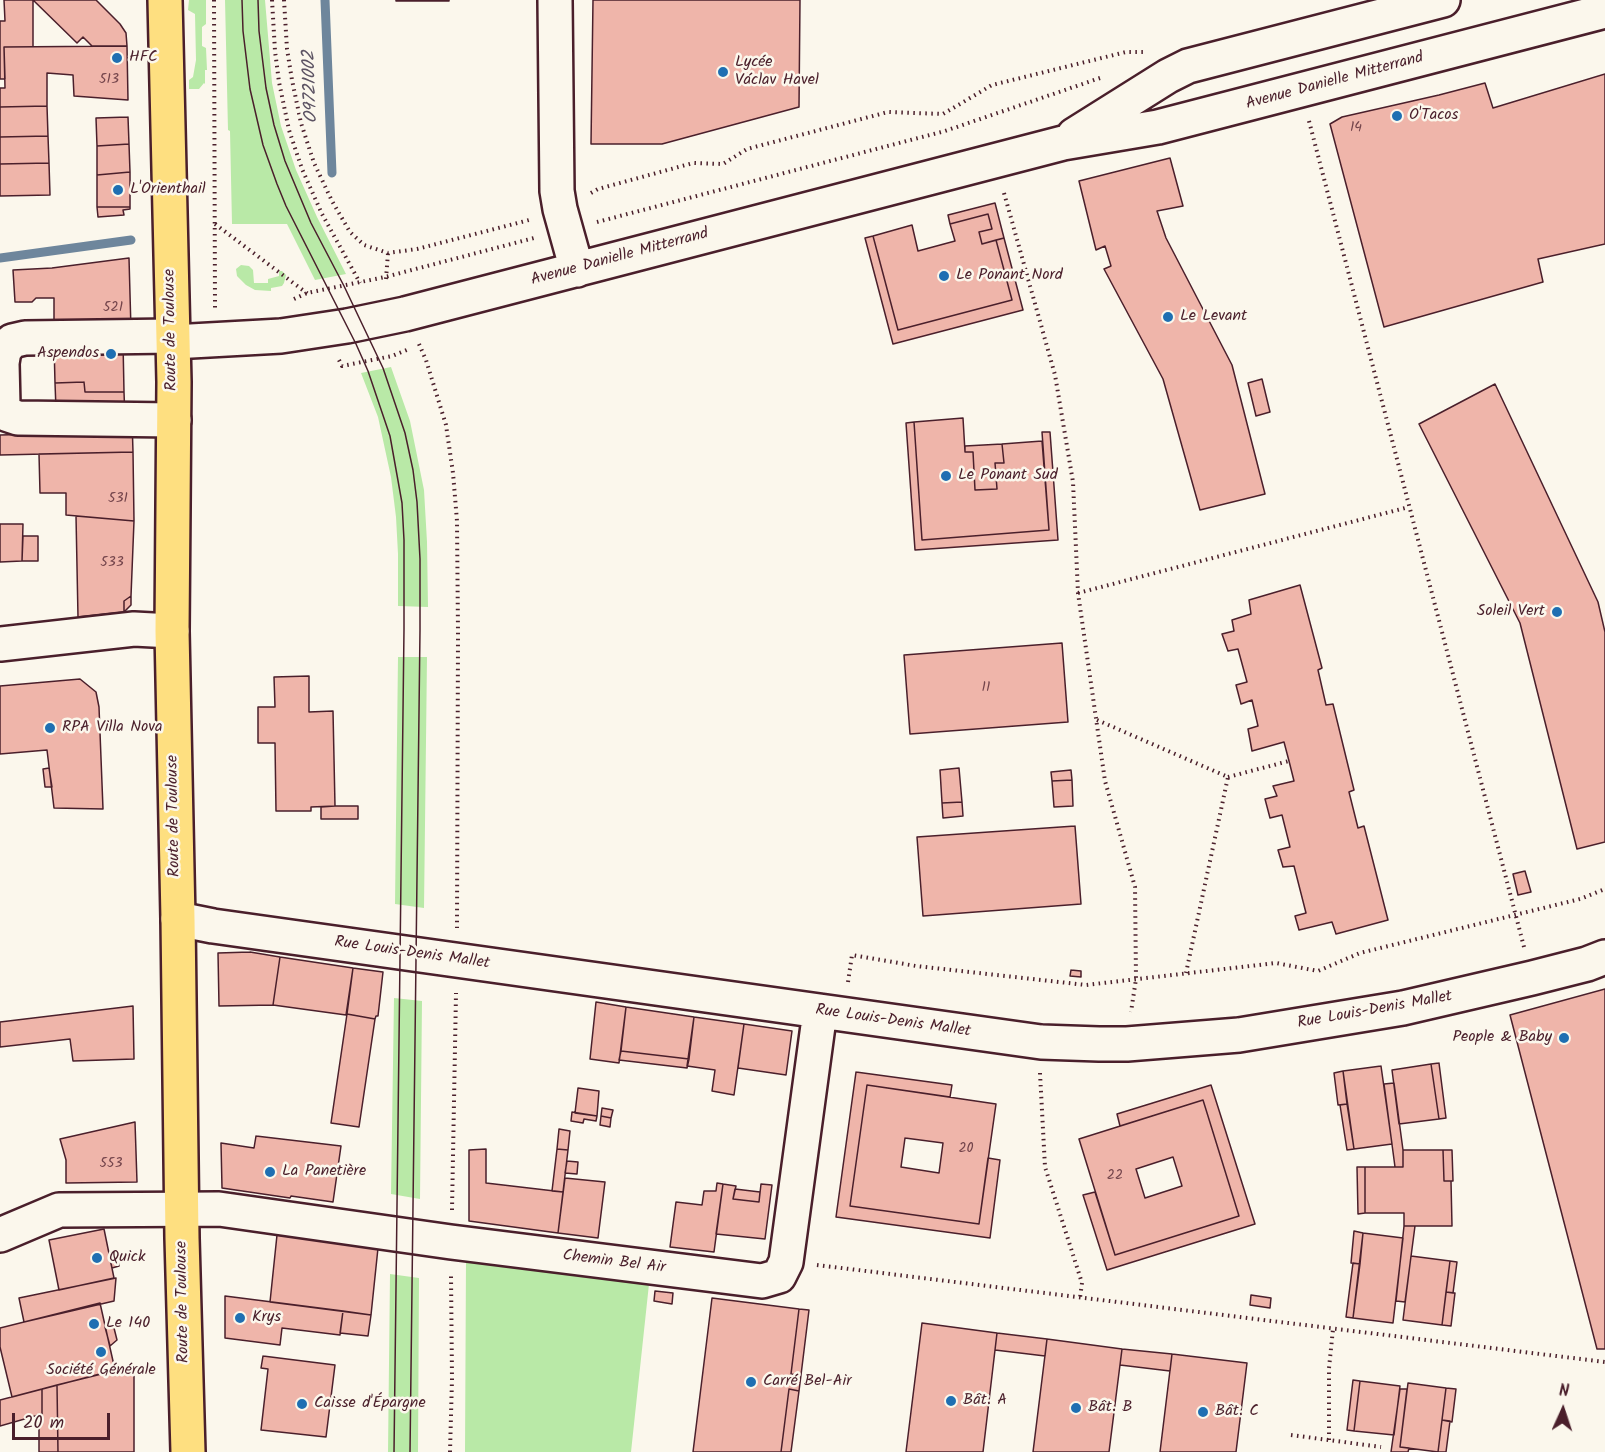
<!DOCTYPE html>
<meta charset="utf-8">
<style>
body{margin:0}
#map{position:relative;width:1605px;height:1452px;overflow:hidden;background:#fbf7ec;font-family:Kalam,sans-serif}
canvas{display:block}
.north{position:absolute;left:1533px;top:1380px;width:60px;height:60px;-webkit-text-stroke:4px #fbf7ec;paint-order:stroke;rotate:3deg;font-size:16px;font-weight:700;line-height:24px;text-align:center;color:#4a1f2b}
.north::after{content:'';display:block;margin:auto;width:21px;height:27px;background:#4a1f2b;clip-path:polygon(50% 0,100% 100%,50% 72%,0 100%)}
.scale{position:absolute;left:12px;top:1413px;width:98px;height:27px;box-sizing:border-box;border:3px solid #4a1f2b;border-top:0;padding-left:8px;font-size:18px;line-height:21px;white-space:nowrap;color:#4a1f2b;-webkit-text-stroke:4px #fbf7ec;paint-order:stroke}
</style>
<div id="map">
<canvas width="1605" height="1452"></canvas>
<div class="north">N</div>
<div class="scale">20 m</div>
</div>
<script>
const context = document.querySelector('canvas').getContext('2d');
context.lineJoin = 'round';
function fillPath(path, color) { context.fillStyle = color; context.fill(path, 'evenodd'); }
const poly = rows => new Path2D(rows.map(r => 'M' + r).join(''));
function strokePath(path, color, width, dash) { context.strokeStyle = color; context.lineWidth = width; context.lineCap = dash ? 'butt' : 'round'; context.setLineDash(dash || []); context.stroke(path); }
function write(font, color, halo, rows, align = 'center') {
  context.font = font + ' Kalam,sans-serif'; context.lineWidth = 5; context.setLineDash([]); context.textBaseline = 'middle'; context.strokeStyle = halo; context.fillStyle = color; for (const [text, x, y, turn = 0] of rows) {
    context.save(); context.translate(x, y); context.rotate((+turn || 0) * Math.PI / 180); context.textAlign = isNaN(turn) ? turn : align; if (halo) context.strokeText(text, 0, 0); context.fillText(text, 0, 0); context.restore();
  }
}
const green = poly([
 [189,0,206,0,206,24,202,27,202,46,206,48,207,70,205,70,205,84,204,83,199,89,189,89,189,80,193,77,196,60,195,14,188,10],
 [225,0,265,0,272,83,281,126,296,170,317,217,346,274,315,280,287,224,232,224,230,131,228,130],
 [241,265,249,266,253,270,254,283,268,283,268,279,279,276,279,271,282,271,286,275,284,283,282,286,271,288,271,291,255,290,246,285,237,276,236,269],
 [391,367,410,421,424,490,427,542,428,607,398,606,398,554,396,517,391,477,378,417,361,373],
 [398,657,427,657,424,908,395,904],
 [394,998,422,1001,420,1199,391,1194],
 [466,1260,649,1284,631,1452,465,1452],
 [390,1274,419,1278,418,1452,388,1452]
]);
const stream = poly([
 [325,0,332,173],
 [0,258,131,240]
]);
const building = poly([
 [4,0,33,0,33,47,4,47,5,79,0,79,0,21,5,21,4,0],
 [33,0,96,0,120,24,126,33,127,46,92,46,83,37,77,43,33,0],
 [396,0,449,0,449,1,396,1,396,0],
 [593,0,800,0,799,107,662,144,591,144,593,0],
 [127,46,128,100,74,96,73,75,47,73,47,106,0,107,0,88,5,88,4,47,127,46],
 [1605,74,1605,244,1538,259,1543,282,1384,327,1330,124,1342,117,1439,95,1485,83,1493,108,1605,74],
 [47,106,48,136,0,137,0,107,47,106],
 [128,117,129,144,97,146,96,118,128,117],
 [48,136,49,163,0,164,0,137,48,136],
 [129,144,130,172,97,175,97,146,129,144],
 [1170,158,1183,206,1157,211,1166,238,1232,365,1265,494,1200,510,1163,379,1104,269,1111,266,1105,246,1096,250,1079,181,1170,158],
 [49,163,50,195,0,196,0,164,49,163],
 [130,172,130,207,97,207,97,175,130,172],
 [995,203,1004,238,982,244,979,232,992,229,988,214,950,224,948,215,995,203],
 [97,207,130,207,130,209,123,210,124,215,98,217,97,207],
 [988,214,992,229,979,232,982,244,996,240,1012,300,898,330,873,236,912,225,918,251,955,241,950,224,988,214],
 [873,236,898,330,1012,300,996,240,1004,238,1023,310,893,344,865,238,873,236],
 [129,258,131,330,54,331,54,298,36,298,32,302,15,302,13,270,52,268,129,258],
 [123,342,124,392,85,392,84,382,55,383,54,344,123,342],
 [1262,379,1270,412,1256,416,1248,383,1262,379],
 [84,382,85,392,124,392,125,419,132,419,133,452,0,455,0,435,80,433,56,409,55,383,84,382],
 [1495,384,1598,602,1605,632,1605,842,1577,849,1520,623,1419,424,1495,384],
 [963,418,965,452,973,452,975,490,997,489,995,463,1004,463,1002,444,1042,441,1049,530,922,540,914,422,963,418],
 [914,422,922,540,1049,530,1042,432,1050,432,1058,540,915,550,906,423,914,422],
 [1002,444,1004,463,995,463,997,489,975,490,973,452,965,452,965,446,1002,444],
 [133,452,134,521,66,515,66,493,40,493,39,454,133,452],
 [76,516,134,521,131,596,124,601,124,612,78,617,76,516],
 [0,524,23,524,22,561,0,562,0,524],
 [23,536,38,536,38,561,22,561,23,536],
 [1300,585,1322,668,1318,670,1326,705,1333,704,1354,790,1349,792,1358,828,1364,826,1388,920,1336,934,1332,922,1299,930,1295,916,1306,913,1294,866,1283,867,1278,850,1290,847,1282,815,1270,818,1265,799,1277,796,1273,786,1294,781,1289,761,1284,742,1252,751,1248,729,1258,726,1252,700,1241,704,1236,685,1247,682,1238,649,1228,651,1222,634,1234,631,1232,620,1251,614,1249,600,1300,585],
 [131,596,131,605,124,612,124,601,131,596],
 [1062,643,1068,722,910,734,904,655,1062,643],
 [309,676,309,712,333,711,335,806,311,807,311,811,276,811,275,743,258,743,258,707,275,707,274,677,309,676],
 [80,679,96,692,99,707,103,809,54,808,47,750,0,754,0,686,80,679],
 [49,768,52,787,45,787,43,769,49,768],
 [959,768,962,802,942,803,940,770,959,768],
 [1071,770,1072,780,1052,781,1051,772,1071,770],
 [1072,780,1073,806,1054,807,1052,781,1072,780],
 [962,802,963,816,943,818,942,803,962,802],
 [335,806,358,806,358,819,321,819,321,807,335,806],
 [1075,826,1081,904,923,916,917,837,1075,826],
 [1525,871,1531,892,1518,895,1513,874,1525,871],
 [250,952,280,957,273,1005,219,1006,218,953,250,952],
 [280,957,353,968,346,1015,273,1005,280,957],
 [353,968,383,972,378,1016,376,1016,375,1019,347,1014,353,968],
 [1071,970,1081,971,1081,977,1070,976,1071,970],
 [1605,989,1605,1349,1597,1349,1510,1015,1605,989],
 [596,1002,626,1007,619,1063,590,1059,596,1002],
 [133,1006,134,1059,73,1061,70,1039,0,1047,0,1022,133,1006],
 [626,1007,694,1017,689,1059,621,1051,626,1007],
 [347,1014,375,1019,359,1127,331,1123,347,1014],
 [694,1017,744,1024,734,1095,712,1091,715,1070,687,1066,694,1017],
 [744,1024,792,1031,786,1075,738,1068,744,1024],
 [621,1051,689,1059,687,1068,619,1060,621,1051],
 [1439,1063,1446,1118,1439,1119,1431,1064,1439,1063],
 [1431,1064,1439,1119,1399,1124,1392,1070,1431,1064],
 [1381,1066,1392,1144,1354,1149,1343,1071,1381,1066],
 [1343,1071,1347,1104,1338,1105,1334,1073,1343,1071],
 [856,1072,952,1085,950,1097,867,1085,850,1206,979,1224,988,1158,1000,1160,990,1238,836,1217,856,1072],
 [1394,1083,1403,1150,1403,1167,1395,1167,1384,1084,1394,1083],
 [867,1085,996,1104,979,1224,850,1206,867,1085],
 [905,1138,943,1143,939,1173,901,1167,905,1138],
 [1211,1085,1255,1224,1107,1270,1083,1195,1095,1192,1115,1255,1239,1216,1203,1100,1120,1126,1117,1114,1211,1085],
 [578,1088,599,1091,597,1116,575,1113,578,1088],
 [1203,1100,1239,1216,1115,1255,1079,1139,1203,1100],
 [1173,1157,1182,1186,1145,1198,1136,1169,1173,1157],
 [1347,1104,1354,1149,1347,1150,1340,1105,1347,1104],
 [602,1108,613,1110,611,1118,601,1116,602,1108],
 [572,1112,597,1116,596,1121,584,1119,583,1123,571,1121,572,1112],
 [601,1116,611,1118,610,1127,600,1125,601,1116],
 [135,1122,137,1182,66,1183,66,1160,60,1139,135,1122],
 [559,1129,570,1131,568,1150,557,1149,559,1129],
 [256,1136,341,1146,333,1202,291,1196,290,1198,222,1188,221,1143,254,1148,256,1136],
 [486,1149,486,1183,563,1192,558,1233,469,1221,469,1150,486,1149],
 [557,1149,568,1150,563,1192,552,1191,557,1149],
 [1403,1150,1443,1150,1444,1181,1451,1181,1452,1226,1404,1226,1404,1213,1365,1213,1365,1167,1403,1167,1403,1150],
 [1443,1150,1452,1150,1453,1181,1444,1181,1443,1150],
 [567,1161,578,1162,577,1174,565,1173,567,1161],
 [1357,1167,1365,1167,1365,1213,1358,1214,1357,1167],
 [565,1178,605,1182,598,1238,558,1233,565,1178],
 [717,1183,723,1184,714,1252,670,1247,676,1202,702,1205,704,1191,716,1191,717,1183],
 [723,1184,736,1186,733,1199,759,1202,761,1184,772,1185,765,1239,716,1234,723,1184],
 [735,1189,760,1192,759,1202,733,1199,735,1189],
 [1404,1226,1415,1226,1405,1302,1396,1301,1404,1226],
 [104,1229,114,1278,59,1290,49,1240,104,1229],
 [1354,1231,1363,1233,1360,1264,1351,1263,1354,1231],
 [1363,1233,1403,1238,1393,1323,1353,1318,1363,1233],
 [277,1235,378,1248,371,1315,270,1302,277,1235],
 [117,1253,119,1266,112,1268,109,1255,117,1253],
 [1411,1256,1450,1261,1442,1325,1403,1320,1411,1256],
 [1450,1261,1457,1262,1453,1293,1446,1292,1450,1261],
 [1353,1263,1360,1264,1353,1318,1346,1317,1353,1263],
 [116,1278,114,1301,24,1322,19,1298,116,1278],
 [655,1291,673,1293,672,1304,654,1301,655,1291],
 [1446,1292,1455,1293,1451,1326,1442,1325,1446,1292],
 [1251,1295,1271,1298,1270,1308,1250,1305,1251,1295],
 [225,1296,343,1311,340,1335,282,1328,280,1345,225,1338,225,1296],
 [712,1298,799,1309,791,1374,801,1375,799,1391,789,1389,781,1452,693,1452,712,1298],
 [100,1303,115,1370,12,1397,0,1347,0,1328,100,1303],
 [799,1309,809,1310,801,1375,791,1374,799,1309],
 [343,1311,371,1315,368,1336,340,1333,343,1311],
 [922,1323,997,1333,983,1452,906,1452,922,1323],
 [105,1327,114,1328,117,1340,110,1346,105,1327],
 [997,1333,1047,1339,1045,1356,995,1350,997,1333],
 [1047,1339,1122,1349,1109,1452,1033,1452,1047,1339],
 [1122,1349,1172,1354,1170,1371,1120,1365,1122,1349],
 [1172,1354,1247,1363,1236,1452,1160,1452,1172,1354],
 [263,1356,335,1365,326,1437,261,1430,268,1369,261,1368,263,1356],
 [134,1366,134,1452,58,1452,57,1385,134,1366],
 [1353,1380,1360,1381,1354,1431,1347,1430,1353,1380],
 [1360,1381,1400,1386,1394,1435,1354,1431,1360,1381],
 [1408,1383,1446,1388,1438,1452,1400,1447,1408,1383],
 [57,1385,58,1452,39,1452,39,1415,42,1414,42,1389,57,1385],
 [1446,1388,1456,1389,1452,1422,1442,1420,1446,1388],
 [42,1389,42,1414,0,1426,0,1400,42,1389],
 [789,1389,799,1391,791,1452,781,1452,789,1389],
 [1400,1389,1407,1389,1400,1447,1409,1448,1408,1452,1391,1452,1400,1389],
 [1442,1420,1450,1421,1446,1452,1438,1452,1442,1420]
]);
const path = poly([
 [214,0,215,308],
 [272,0,275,51,279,82,289,130,302,169,322,214,360,283],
 [284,0,287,49,292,80,301,123,314,163,332,201,350,232,364,245,388,253,417,249,529,220],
 [1309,121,1524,947],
 [591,193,598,189,693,163,723,164,747,149,888,112,943,114,992,85,1126,52,1143,52],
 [1004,193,1055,375,1073,482,1078,593,1105,781,1135,887,1136,979,1131,1012],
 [597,222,945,131,1100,78],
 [215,224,308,294],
 [386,279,388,253],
 [294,299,307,293,385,277,534,238],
 [419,344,426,360,446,425,453,473,457,521,458,634,457,928],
 [339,360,342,366,392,356,409,349],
 [1078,593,1409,507],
 [1097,720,1228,777,1186,973],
 [1228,777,1289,761],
 [848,982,852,955,916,966,1086,985,1276,963,1318,971,1360,953,1580,899,1605,889],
 [1040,1073,1045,1167,1082,1283,1080,1298],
 [452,1210,456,993],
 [817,1265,1605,1362],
 [1291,1435,1381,1447],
 [1329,1440,1329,1368,1333,1329],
 [450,1452,452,1379,451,1275]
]);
const minor = poly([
 [555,0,557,191,560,209,577,270],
 [1074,135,1168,76,1188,66,1443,0],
 [173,336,25,338,12,341,4,351,2,363,3,406,6,414,18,418,174,420],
 [173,342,281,336,347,326,405,314,1063,143,1158,127,1605,11],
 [0,644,134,629,172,631],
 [178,919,213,926,1041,1042,1099,1044,1127,1044,1239,1035,1403,1008,1532,978,1587,964,1605,957],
 [0,1235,59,1210,219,1209,451,1242,762,1281,779,1276,786,1262,820,1011]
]);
const major = poly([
 [165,0,174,382,172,631,178,919,182,1238,188,1452]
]);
const tram = poly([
 [242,0,243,31,250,89,263,145,277,184,286,206,356,344,368,371,390,436,402,503,404,540,404,629,394,1452],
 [258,0,259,31,266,88,274,125,285,161,311,223,344,286,383,368,405,433,413,470,417,502,420,559,420,630,410,1452]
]);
const markers = [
 [117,58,6,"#1f6fb2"],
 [723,72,6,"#1f6fb2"],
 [1397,116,6,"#1f6fb2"],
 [118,190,6,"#1f6fb2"],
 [944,276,6,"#1f6fb2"],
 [1168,317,6,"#1f6fb2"],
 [111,354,6,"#1f6fb2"],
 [946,476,6,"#1f6fb2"],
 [1557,612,6,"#1f6fb2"],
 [50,728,6,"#1f6fb2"],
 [1564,1038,6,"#1f6fb2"],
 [270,1172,6,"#1f6fb2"],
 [97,1258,6,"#1f6fb2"],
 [240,1318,6,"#1f6fb2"],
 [94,1324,6,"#1f6fb2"],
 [101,1352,6,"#1f6fb2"],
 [751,1382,6,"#1f6fb2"],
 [951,1401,6,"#1f6fb2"],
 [302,1404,6,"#1f6fb2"],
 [1076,1408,6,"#1f6fb2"],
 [1203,1412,6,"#1f6fb2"]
];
const numberNames = [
 ["513",109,81],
 ["14",1356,129],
 ["521",113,309],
 ["531",118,500],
 ["533",112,564],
 ["11",986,689],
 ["20",966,1150],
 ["553",111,1165],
 ["22",1115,1177]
];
const poiNames = [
 ["HFC",129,58],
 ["Lycée",735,63],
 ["Václav Havel",735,81],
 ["O'Tacos",1409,116],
 ["L'Orienthail",130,190],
 ["Le Ponant Nord",956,276],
 ["Le Levant",1180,317],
 ["Aspendos",99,354,"right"],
 ["Le Ponant Sud",958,476],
 ["Soleil Vert",1545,612,"right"],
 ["RPA Villa Nova",62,728],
 ["People & Baby",1552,1038,"right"],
 ["La Panetière",282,1172],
 ["Quick",109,1258],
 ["Krys",252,1318],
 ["Le 140",106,1324],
 ["Société Générale",101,1371,"center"],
 ["Carré Bel-Air",763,1382],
 ["Bât. A",963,1401],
 ["Caisse d'Épargne",314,1404],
 ["Bât. B",1088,1408],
 ["Bât. C",1215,1412]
];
const streetNames = [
 ["Avenue Danielle Mitterrand",1335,82,-15],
 ["Avenue Danielle Mitterrand",620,258,-15],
 ["Route de Toulouse",172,330,-91],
 ["Route de Toulouse",175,816,-91],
 ["Rue Louis-Denis Mallet",412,954,8],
 ["Rue Louis-Denis Mallet",1375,1011,-10],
 ["Rue Louis-Denis Mallet",893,1022,8],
 ["Chemin Bel Air",614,1263,7],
 ["Route de Toulouse",184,1302,-91]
];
const waterNames = [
 ["O9721002",312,87,-92]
];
fillPath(green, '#b9e9a7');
strokePath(stream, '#6e869c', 9);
fillPath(building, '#efb5aa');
strokePath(building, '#4a1f2b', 1.5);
strokePath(minor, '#4a1f2b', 38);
strokePath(major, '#4a1f2b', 38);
strokePath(path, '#4a1f2b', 4, [1.5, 4.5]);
strokePath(minor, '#fbf7ec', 33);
strokePath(major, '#fedf80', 33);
strokePath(tram, '#4a1f2b', 1.5);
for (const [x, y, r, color] of markers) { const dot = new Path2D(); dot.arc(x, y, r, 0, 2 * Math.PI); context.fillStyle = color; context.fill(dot); strokePath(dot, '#fbf7ec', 2); }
write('14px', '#73444b', null, numberNames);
write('16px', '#4a1f2b', '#fbf7ec', poiNames, 'left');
write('16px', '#4a1f2b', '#fbf7ec', streetNames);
write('italic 18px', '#5c5363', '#fbf7ec', waterNames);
</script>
